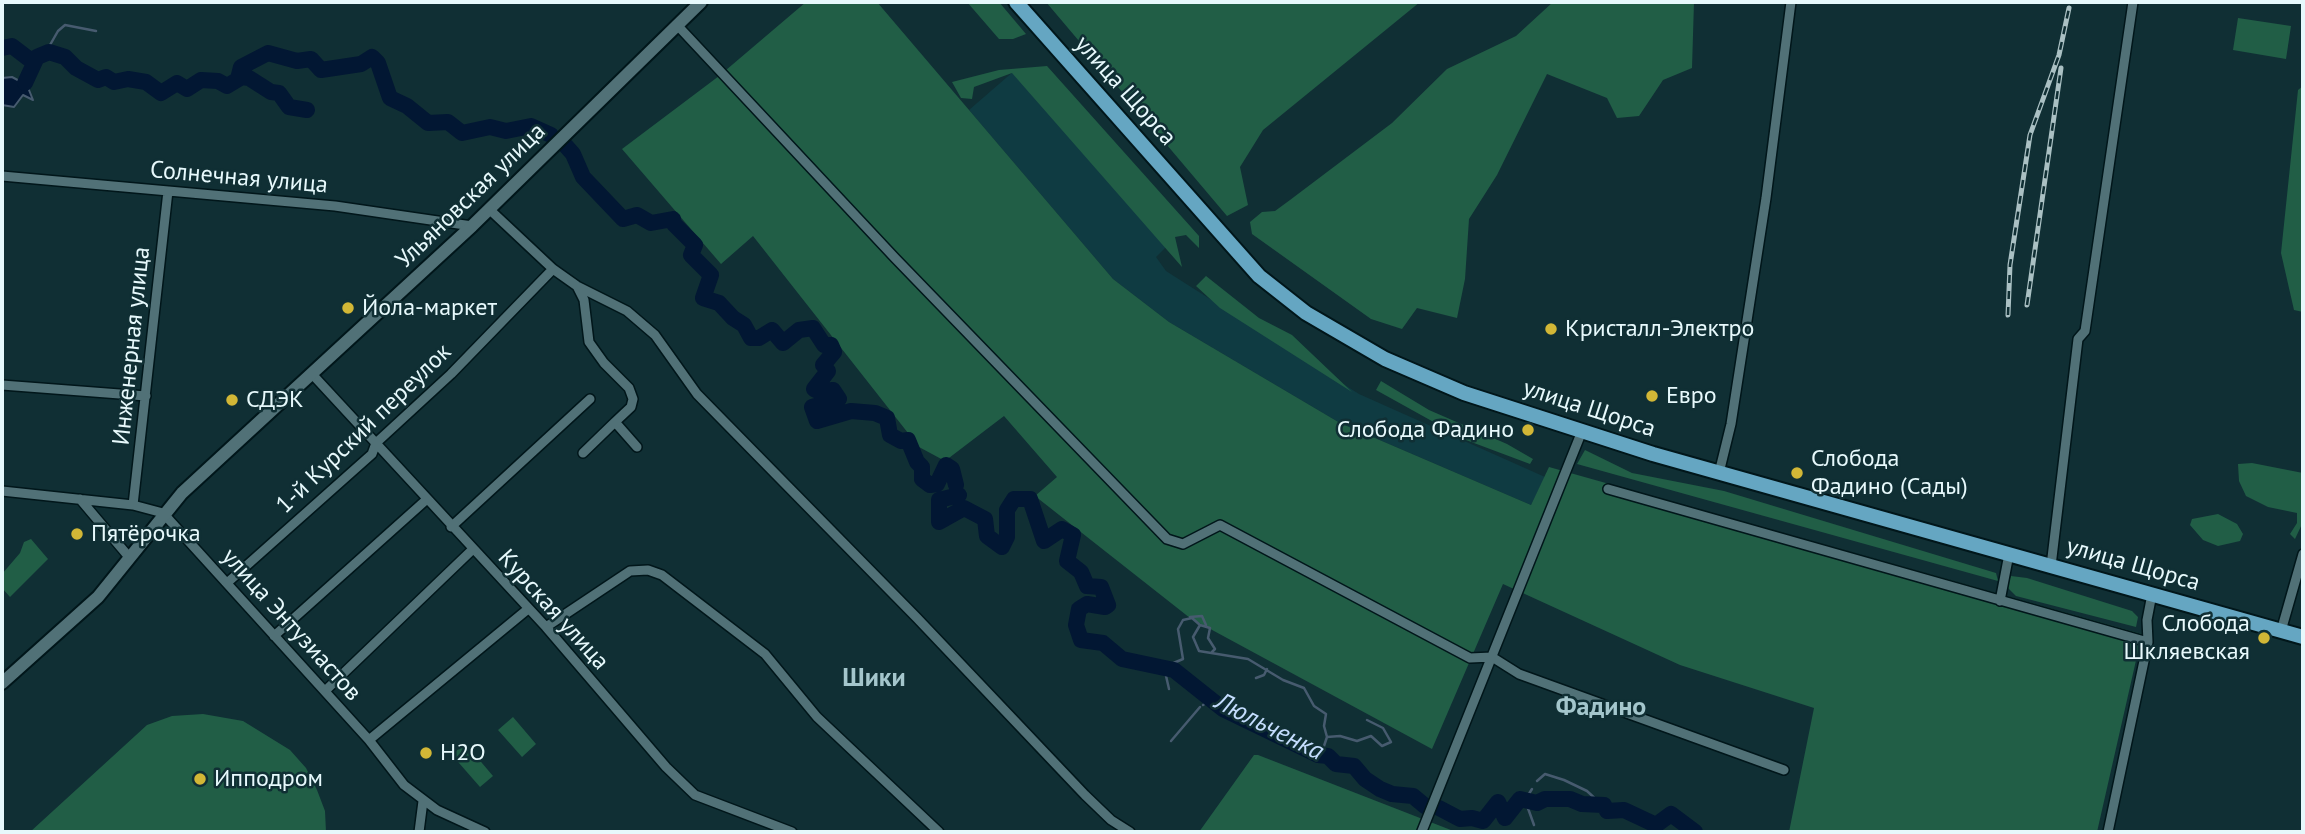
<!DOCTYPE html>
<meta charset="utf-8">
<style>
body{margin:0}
#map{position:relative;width:2305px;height:834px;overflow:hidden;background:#102f34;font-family:"PT Sans",sans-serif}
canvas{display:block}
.frame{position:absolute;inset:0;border:4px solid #e7f9fc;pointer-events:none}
</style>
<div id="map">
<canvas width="2305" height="834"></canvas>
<div class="frame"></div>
</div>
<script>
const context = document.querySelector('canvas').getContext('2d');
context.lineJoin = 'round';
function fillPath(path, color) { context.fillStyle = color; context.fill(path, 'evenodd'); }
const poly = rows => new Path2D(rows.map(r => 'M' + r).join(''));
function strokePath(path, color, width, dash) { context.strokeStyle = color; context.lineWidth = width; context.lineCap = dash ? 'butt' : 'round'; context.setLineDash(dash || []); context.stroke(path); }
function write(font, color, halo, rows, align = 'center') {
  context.font = font + ' "PT Sans",sans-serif'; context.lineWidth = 5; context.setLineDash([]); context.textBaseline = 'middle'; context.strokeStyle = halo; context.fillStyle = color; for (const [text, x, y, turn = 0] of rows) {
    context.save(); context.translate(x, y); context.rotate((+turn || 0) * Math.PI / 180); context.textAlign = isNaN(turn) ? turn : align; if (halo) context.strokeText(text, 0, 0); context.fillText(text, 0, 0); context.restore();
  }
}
const built = poly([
 [1014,71,1167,246,1156,257,1166,271,1359,394,1545,477,1531,505,1340,423,1169,322,1113,279,969,110]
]);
const green = poly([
 [806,2,877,2,1113,279,1169,322,1340,423,1531,505,1549,467,2142,634,2097,832,1789,832,1814,708,1680,665,1503,584,1432,749,1190,618,1035,496,1057,477,1004,416,945,461,919,447,753,236,721,264,622,149,719,76],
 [967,2,999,2,1026,34,1013,39,999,39],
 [1046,2,1420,2,1263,130,1240,167,1248,205,1227,216],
 [1553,2,1694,2,1692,68,1663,80,1639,116,1617,118,1607,98,1547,74,1497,175,1469,219,1465,279,1457,318,1417,308,1402,329,1371,319,1252,234,1250,222,1262,212,1275,211,1290,200,1392,123,1447,69,1516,36],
 [2238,18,2291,26,2286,59,2233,50],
 [1047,66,1199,236,1199,248,1186,235,1175,237,1182,267,1012,73,974,87,972,99,961,98,952,82,999,70],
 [2303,86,2303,312,2294,310,2281,253,2298,90],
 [1206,276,1259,318,1292,335,1352,392,1220,308,1196,286],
 [1381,381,1429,410,1507,444,1533,459,1530,464,1466,440,1376,390],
 [1585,450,1632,473,1724,491,1996,573,1998,581,1577,464],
 [2252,463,2303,473,2303,522,2295,539,2290,534,2297,523,2297,513,2268,507,2246,496,2239,481,2238,464],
 [2218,514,2237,524,2243,534,2240,541,2218,546,2203,540,2190,525,2192,519],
 [31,539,48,559,10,597,2,588,2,574,20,553,24,542],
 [2011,576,2027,578,2132,611,2138,617,2136,627,2016,596,2006,586],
 [203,714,243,721,290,750,306,768,317,790,325,811,326,832,30,832,147,725,172,716],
 [513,717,536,744,522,757,498,730],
 [465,743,493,776,480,787,452,755],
 [1254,755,1258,755,1456,832,1199,832]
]);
const water = poly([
 [12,77,27,85,33,100,23,95,14,107,2,105,2,78,12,77]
]);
const stream = poly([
 [46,52,58,31,65,25,96,31],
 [1190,617,1202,616,1206,625],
 [1200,625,1210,628,1208,638,1215,649,1212,652],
 [1256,678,1264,675,1267,669],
 [1169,689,1164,667,1183,659,1178,629,1183,620,1192,618,1200,625,1193,637,1199,651,1248,659,1283,680,1304,688,1314,706,1326,714,1324,726,1327,737],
 [1203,705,1210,700],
 [1171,741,1200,707],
 [1321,755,1327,737,1340,736,1357,741,1371,736,1382,746,1391,742,1383,728,1367,720],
 [1537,781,1545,774,1564,780,1587,791,1602,805],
 [1532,789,1525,800,1534,825]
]);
const river = poly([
 [2,48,12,46,29,59,36,59],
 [238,79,241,67,268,53,297,61,311,59,321,70,361,64,372,57,378,63,390,98,407,106,428,123,448,122,462,133,490,127,506,131,531,126,551,135],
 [25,83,37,57,49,52,65,57,76,68,98,80,106,77,114,82,128,79,146,82,161,93,177,83,187,89,201,80,218,81,227,86,242,77,249,78,271,92,279,93,289,107,307,110],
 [566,146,573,154,583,177,623,219,637,215,651,223,673,219,674,224,695,245,691,255,711,275,703,298,719,303,733,318,744,325,751,338,759,338,772,330,783,343,799,330,813,328,824,345,831,345,834,352,823,365,828,371,814,389,820,392,833,390,839,399,812,407,817,421,851,411,875,413,887,418,890,435,901,441,908,440,917,462,922,467,922,479,930,485,937,484,946,465,952,469,956,485],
 [959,495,939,500,939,522,964,508,985,519,987,536,1002,547,1007,537,1007,510,1014,499,1030,499,1044,541,1062,529,1073,535,1067,561,1081,572,1087,586,1101,587,1108,605,1105,607,1087,604,1079,609,1076,625,1081,640,1103,643,1122,659,1174,670,1223,709,1318,755,1328,756,1336,764,1354,766,1365,779,1380,789,1392,794,1413,796,1425,806],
 [1439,808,1460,819,1472,818,1483,821,1498,802,1505,818,1520,799,1537,803,1545,799,1570,799,1582,804,1604,805,1607,811,1624,810,1656,825,1671,814,1695,832]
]);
const minor = poly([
 [678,26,895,258,1167,539,1183,544,1220,525,1470,658,1492,657,1519,674,1784,770],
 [2,176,335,206,472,226],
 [489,209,553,269,577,286,627,311,655,335,697,394,917,618,1085,795,1111,820,1130,832],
 [577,286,584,300,589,342,604,363,629,388,633,399,631,407,615,422,637,447],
 [312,374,546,627,666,767,695,795,792,832],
 [2,385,146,396],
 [583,453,615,422],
 [1719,473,1731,424,1766,198,1791,2],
 [1608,489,2148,642,2147,620,2152,594],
 [2,491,133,505,163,513,369,740,404,785,437,810,485,832],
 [80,499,129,557],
 [133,505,168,191],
 [451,527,590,399],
 [2051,566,2078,339,2085,331,2133,2],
 [227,583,372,454,376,443,451,374,553,269],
 [2000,601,2009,554],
 [546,627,630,571,648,570,662,575,765,654,817,717,939,832],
 [2281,631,2303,554],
 [274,636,426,500],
 [325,691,472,550],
 [369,740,528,609],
 [1422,831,1582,431],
 [419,832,423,801],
 [2108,832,2148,642]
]);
const secondary = poly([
 [2,683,98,597,182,493,472,226,701,2]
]);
const primary = poly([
 [1016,2,1259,276,1306,313,1385,359,1464,393,1653,454,2303,637]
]);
const rail = poly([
 [2027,305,2061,68],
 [2008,315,2010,265,2030,135,2059,55,2069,8]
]);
const markers = [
 [348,308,7,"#d2b736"],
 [1551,329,7,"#d2b736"],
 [1652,396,7,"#d2b736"],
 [232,400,7,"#d2b736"],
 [1528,430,7,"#d2b736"],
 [1797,473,7,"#d2b736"],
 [77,534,7,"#d2b736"],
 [2264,638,7,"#d2b736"],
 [426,753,7,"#d2b736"],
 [200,779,7,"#d2b736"]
];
const streetNames = [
 ["улица Щорса",1125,91,48],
 ["Солнечная улица",239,178,5],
 ["Ульяновская улица",471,196,-44],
 ["Инженерная улица",132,346,-84],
 ["улица Щорса",1589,409,18],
 ["1-й Курский переулок",364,429,-44],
 ["улица Щорса",2133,565,16],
 ["Курская улица",553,610,48],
 ["улица Энтузиастов",291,625,48]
];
const poiNames = [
 ["Йола-маркет",362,308],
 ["Кристалл-Электро",1565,329],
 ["Евро",1666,396],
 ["СДЭК",246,400],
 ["Слобода Фадино",1514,430,"right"],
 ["Слобода",1811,459],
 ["Фадино (Сады)",1811,487],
 ["Пятёрочка",91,534],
 ["Слобода",2250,624,"right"],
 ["Шкляевская",2250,652,"right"],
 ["H2O",440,753],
 ["Ипподром",214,779]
];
const neighbourhoodNames = [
 ["Шики",874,679],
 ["Фадино",1601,708]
];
const waterNames = [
 ["Люльченка",1269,727,27]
];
fillPath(built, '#0f3b42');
fillPath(green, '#215e46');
fillPath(water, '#021733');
strokePath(water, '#475b6f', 2);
strokePath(stream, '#475b6f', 2.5);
strokePath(river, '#021733', 16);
strokePath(minor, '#01161a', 12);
strokePath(secondary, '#01161a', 16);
strokePath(primary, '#01161a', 18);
strokePath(minor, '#517177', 9);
strokePath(secondary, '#517177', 12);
strokePath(primary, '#65a6c2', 14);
strokePath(rail, '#aac0c3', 5);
strokePath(rail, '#102f34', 2.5, [8]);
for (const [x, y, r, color] of markers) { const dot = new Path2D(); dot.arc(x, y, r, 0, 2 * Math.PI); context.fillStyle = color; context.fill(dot); strokePath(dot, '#102f34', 2.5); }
write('24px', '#e7f9fc', '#102f34', streetNames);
write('24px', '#e7f9fc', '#102f34', poiNames, 'left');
write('bold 26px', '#a4c6cc', '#102f34', neighbourhoodNames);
write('italic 26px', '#c4ddfe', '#102f34', waterNames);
</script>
